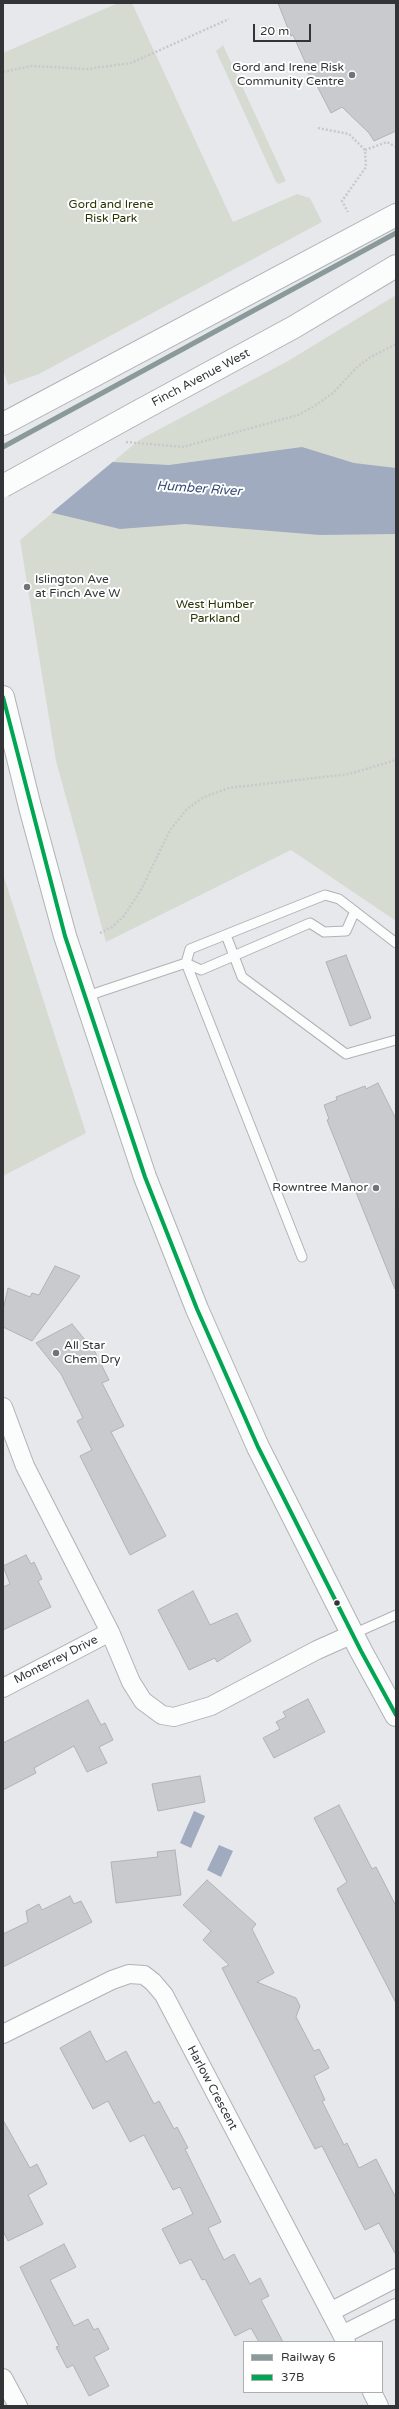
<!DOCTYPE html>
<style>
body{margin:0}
#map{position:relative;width:399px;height:2409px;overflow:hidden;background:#e6e8ec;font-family:"Varela Round",sans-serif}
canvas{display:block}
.frame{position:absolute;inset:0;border:4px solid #333437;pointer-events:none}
.legend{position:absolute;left:243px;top:2341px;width:140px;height:52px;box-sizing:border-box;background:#fff;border:1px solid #adaeaf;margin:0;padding:5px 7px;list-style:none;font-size:12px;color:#333437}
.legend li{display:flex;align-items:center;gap:8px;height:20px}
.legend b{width:20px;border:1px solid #adaeaf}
.scale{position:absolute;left:253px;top:24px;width:58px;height:18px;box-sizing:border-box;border:2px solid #333437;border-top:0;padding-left:5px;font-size:12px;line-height:14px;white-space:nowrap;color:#333437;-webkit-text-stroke:3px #fff;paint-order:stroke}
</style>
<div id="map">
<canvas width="399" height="2409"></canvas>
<div class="frame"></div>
<ul class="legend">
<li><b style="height:5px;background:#8a999a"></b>Railway 6</li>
<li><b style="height:5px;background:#00a651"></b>37B</li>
</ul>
<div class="scale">20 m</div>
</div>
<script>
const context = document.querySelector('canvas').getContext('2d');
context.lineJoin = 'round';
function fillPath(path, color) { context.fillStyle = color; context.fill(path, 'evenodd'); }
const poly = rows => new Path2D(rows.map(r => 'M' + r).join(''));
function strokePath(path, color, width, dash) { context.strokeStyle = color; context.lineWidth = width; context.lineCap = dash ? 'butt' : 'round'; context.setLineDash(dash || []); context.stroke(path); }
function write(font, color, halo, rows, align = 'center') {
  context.font = font + ' "Varela Round",sans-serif'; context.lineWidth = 4; context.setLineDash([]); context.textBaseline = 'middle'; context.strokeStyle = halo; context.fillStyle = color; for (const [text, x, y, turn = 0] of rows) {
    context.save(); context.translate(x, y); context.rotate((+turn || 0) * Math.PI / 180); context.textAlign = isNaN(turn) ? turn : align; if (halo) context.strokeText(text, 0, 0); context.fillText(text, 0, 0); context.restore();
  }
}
const green = poly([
 [118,3,132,3,233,222,297,194,310,198,322,222,39,374,8,385,3,369,3,53],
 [223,45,286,181,279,184,276,182,216,51],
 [396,295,396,921,291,850,106,942,56,761,20,540,139,440,288,361],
 [3,874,86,1133,3,1176]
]);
const water = poly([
 [3,445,112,462,169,465,302,447,354,463,396,468,396,534,320,535,185,524,120,529,3,501],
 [194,1811,205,1816,191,1848,180,1843],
 [219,1845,233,1851,221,1877,207,1870]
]);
const pier = poly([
 [3,443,115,460,50,514,3,503]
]);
const building = poly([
 [278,3,396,3,396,131,374,141,369,133,342,107,331,113,315,82,313,83,305,67,307,66,293,35,291,36,278,3],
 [346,955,371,1018,350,1026,326,962,346,955],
 [378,1083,396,1119,395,1289,327,1120,329,1119,324,1105,337,1100,336,1097,365,1086,366,1089,378,1083],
 [55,1266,80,1276,32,1341,3,1327,3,1310,8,1288,30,1297,32,1293,39,1295,55,1266],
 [72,1324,95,1352,109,1380,102,1383,124,1426,111,1432,166,1536,130,1555,80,1456,92,1450,77,1421,83,1418,61,1374,36,1343,72,1324],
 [26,1555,31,1564,34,1562,42,1579,38,1581,51,1607,3,1630,3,1587,10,1584,3,1566,26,1555],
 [193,1591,210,1625,237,1613,251,1641,217,1662,215,1658,189,1670,158,1610,193,1591],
 [308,1699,325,1732,274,1758,263,1738,280,1729,276,1722,286,1717,283,1712,308,1699],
 [88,1700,101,1725,105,1723,113,1740,99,1747,107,1763,87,1772,74,1746,34,1768,36,1773,3,1790,3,1743,88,1700],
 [200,1776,205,1802,158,1811,152,1784,200,1776],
 [339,1805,372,1869,376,1867,396,1906,396,2003,337,1889,347,1882,314,1818,339,1805],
 [175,1850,181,1895,116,1903,111,1862,158,1857,157,1852,175,1850],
 [207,1880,256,1924,252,1929,274,1973,257,1982,296,1998,300,2006,296,2017,314,2051,319,2049,329,2068,314,2076,325,2100,322,2101,344,2145,347,2143,359,2168,376,2159,396,2198,396,2255,379,2223,365,2230,322,2146,315,2149,222,1968,229,1965,203,1940,211,1931,183,1905,207,1880],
 [70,1896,74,1904,81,1901,92,1922,3,1967,3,1934,28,1922,26,1911,39,1904,42,1910,70,1896],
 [90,2031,106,2062,126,2051,154,2104,159,2101,174,2129,177,2127,188,2148,185,2149,221,2222,208,2228,224,2260,234,2254,250,2284,260,2278,269,2296,261,2300,283,2342,259,2342,251,2328,235,2336,205,2279,202,2280,191,2259,180,2264,162,2229,193,2214,180,2187,173,2190,144,2135,130,2142,108,2101,93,2109,60,2048,90,2031],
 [3,2120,30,2168,37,2164,47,2184,28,2195,43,2224,8,2241,3,2231,3,2120],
 [64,2244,76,2267,50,2280,74,2326,88,2319,94,2330,98,2328,109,2349,94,2357,109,2386,89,2396,73,2365,67,2368,56,2347,59,2346,20,2267,64,2244]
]);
const path = poly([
 [3,72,31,66,88,69,131,63,229,19],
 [318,128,349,134,365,150,366,167,342,201,348,212],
 [365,150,387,142,396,147],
 [126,442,183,447,298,415,313,407,333,393,356,368,369,358,396,344],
 [100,933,112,927,124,916,142,888,170,830,187,809,204,797,229,788,349,774,396,760]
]);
const lane = poly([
 [226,935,242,977,346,1054,396,1040],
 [84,997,186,963,201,970,310,923,324,932,346,931,355,911],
 [302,1257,186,963,190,949,325,895,339,899,396,943],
 [353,1634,396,1615]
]);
const street = poly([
 [3,1407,25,1466,110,1632,131,1682,143,1701,162,1715,174,1717,211,1706,317,1650,353,1634],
 [3,1688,110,1632],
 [3,2034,112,1980,129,1974,144,1975,153,1982,164,1995,346,2342],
 [330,2312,396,2278],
 [342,2335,396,2308],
 [3,2378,18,2406],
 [372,2392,379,2406]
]);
const secondary = poly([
 [141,410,294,327,396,266],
 [3,424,396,215],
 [3,697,30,807,65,936,145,1177,197,1309,258,1447,361,1651,396,1715]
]);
const secondaryBridge = poly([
 [3,486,141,410]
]);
const bus1 = poly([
 [3,697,65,936,145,1177,197,1309,258,1447,361,1651,396,1715]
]);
const rail1 = poly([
 [3,447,396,233]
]);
const markers = [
 [352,75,4,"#727376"],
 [27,587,4,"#727376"],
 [376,1188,4,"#727376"],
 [56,1353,4,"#727376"],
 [337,1603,3.5,"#333437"]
];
const poiNames = [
 ["Gord and Irene Risk",344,68],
 ["Community Centre",344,82],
 ["Islington Ave",35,580,"left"],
 ["at Finch Ave W",35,594,"left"],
 ["Rowntree Manor",368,1188],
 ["All Star",64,1346,"left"],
 ["Chem Dry",64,1360,"left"]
];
const parkNames = [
 ["Gord and Irene",111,205],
 ["Risk Park",111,219],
 ["West Humber",215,605],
 ["Parkland",215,619]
];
const streetNames = [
 ["Finch Avenue West",201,378,-28],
 ["Monterrey Drive",56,1660,-27],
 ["Harlow Crescent",212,2088,62]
];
const waterNames = [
 ["Humber River",199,489,4]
];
fillPath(green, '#d6dbd2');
fillPath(water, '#a0abbf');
fillPath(pier, '#e6e8ec');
fillPath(building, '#c8cacd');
strokePath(building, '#b1b2b5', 1);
strokePath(lane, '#b1b2b5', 11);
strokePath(street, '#b1b2b5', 20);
strokePath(secondary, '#b1b2b5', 24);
strokePath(path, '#c8c9cb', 2.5, [2, 2]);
strokePath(lane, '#fbfcfc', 9);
strokePath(street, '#fbfcfc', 18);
strokePath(secondary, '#fbfcfc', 22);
strokePath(secondaryBridge, '#b1b2b5', 24, []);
strokePath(secondaryBridge, '#fbfcfc', 22);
strokePath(bus1, '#00a651', 4);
strokePath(rail1, '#8a999a', 5);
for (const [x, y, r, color] of markers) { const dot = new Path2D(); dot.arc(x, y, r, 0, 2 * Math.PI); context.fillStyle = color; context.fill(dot); strokePath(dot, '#fff', 1.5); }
write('12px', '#333437', '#fff', poiNames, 'right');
write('12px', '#273502', '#fff', parkNames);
write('12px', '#333437', '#fff', streetNames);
write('italic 13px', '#374c75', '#fff', waterNames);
</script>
